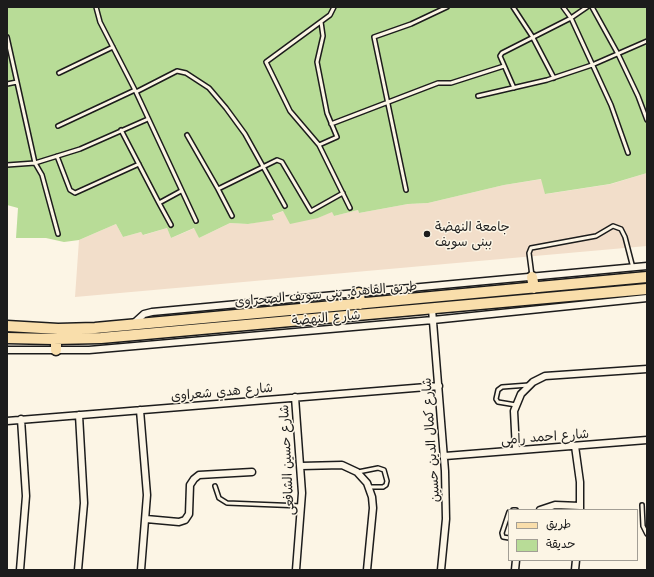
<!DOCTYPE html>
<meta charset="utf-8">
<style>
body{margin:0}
#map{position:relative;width:654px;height:577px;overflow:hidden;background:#fcf5e5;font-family:Mali,"Playpen Sans Arabic",sans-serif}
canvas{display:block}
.frame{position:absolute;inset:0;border:8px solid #1c1c1c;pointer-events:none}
.legend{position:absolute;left:508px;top:509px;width:130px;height:52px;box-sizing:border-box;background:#fcf5e5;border:1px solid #a29e95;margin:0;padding:5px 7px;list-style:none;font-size:12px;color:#1c1c1c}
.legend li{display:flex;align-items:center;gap:8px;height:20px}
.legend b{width:20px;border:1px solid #a29e95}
</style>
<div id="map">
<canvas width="654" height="577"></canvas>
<div class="frame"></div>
<ul class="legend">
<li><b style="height:5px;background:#f9deab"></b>طريق</li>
<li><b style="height:11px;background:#b8dc97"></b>حديقة</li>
</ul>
</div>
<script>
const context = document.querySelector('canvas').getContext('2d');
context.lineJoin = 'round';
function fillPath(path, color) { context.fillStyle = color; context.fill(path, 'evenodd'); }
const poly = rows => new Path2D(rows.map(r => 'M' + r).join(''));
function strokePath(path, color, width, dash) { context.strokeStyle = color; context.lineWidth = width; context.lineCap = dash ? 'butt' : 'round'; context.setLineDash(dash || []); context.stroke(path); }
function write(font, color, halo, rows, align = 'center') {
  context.font = font + ' Mali,"Playpen Sans Arabic",sans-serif'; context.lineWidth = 3; context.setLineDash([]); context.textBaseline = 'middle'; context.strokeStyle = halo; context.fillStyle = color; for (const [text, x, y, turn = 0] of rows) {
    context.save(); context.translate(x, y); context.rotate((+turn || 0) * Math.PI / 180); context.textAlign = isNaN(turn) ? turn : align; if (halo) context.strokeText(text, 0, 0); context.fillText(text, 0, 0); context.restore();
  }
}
const built = poly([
 [647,173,647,246,75,297,79,240,116,224,123,237,141,232,144,235,167,228,171,238,195,228,199,238,230,223,248,224,274,219,272,215,284,211,318,218,332,211,334,216,358,210,359,213,408,204,428,203,504,185,542,179,546,194,611,184]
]);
const green = poly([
 [7,7,647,7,647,173,610,184,545,194,541,179,504,185,428,203,408,204,359,213,358,210,334,216,332,212,318,218,290,224,283,211,272,215,274,220,248,224,230,223,199,238,194,228,171,238,167,228,143,235,141,232,123,237,116,224,79,240,64,242,46,238,16,238,18,208,7,205]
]);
const lane = poly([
 [96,7,100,22,136,92,196,221],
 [334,7,330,15,266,62,290,111,319,145,350,208],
 [513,7,532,36,554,78],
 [563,7,571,18,611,105,628,153],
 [592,7,618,54,638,96,647,120],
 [7,37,35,163,42,175,58,234],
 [59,73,113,47],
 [7,84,17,82],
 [514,88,500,56,502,53,571,18,587,7],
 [136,92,177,71,186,73,209,88,226,108,245,134,285,206],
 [478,96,547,80,592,65,647,41],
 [331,124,438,83,451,83,504,66],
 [58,126,135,90],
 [121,130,159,203],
 [187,135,218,189],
 [319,145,337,137,327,113,317,62,323,36,321,22],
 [57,156,70,190,75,193,139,164],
 [7,165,35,163,80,149,148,119],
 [406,190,374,37,411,24,447,7],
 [232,216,218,189,277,160,282,162,311,211,343,193],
 [171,225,159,203,181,191],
 [532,276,529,253,531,248,596,236,613,226,621,229,625,237,633,268],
 [516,405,498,402,496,399,498,390,502,387,529,385],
 [358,472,378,468,384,470,387,481,386,485,383,487,369,487],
 [215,486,219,498,227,503,302,506],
 [642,505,643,526,647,534],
 [513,510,516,510],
 [509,512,502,533,503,537,509,538]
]);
const street = poly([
 [432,309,445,471,446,519,441,570],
 [133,324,144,314,152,312,647,266],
 [7,350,89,350,433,320,647,298],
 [295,397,302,493,296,570],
 [140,410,147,495,141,570],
 [7,421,439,386],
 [575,446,580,482,580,510],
 [516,450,514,411,521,394,533,382,545,376,647,369],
 [445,456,647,440],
 [301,466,342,465,357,472,367,483,372,497,373,508,367,570],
 [540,510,555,505,580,506],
 [146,519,179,522,185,520,189,514,190,485,194,479,199,475,252,472],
 [20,570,26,496,21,419],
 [78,570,84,503,79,415],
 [515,570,516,560],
 [575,570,576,560]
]);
const primary = poly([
 [532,277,534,288],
 [359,293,360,304],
 [7,326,58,329,95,328,647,277],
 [7,338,53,339,101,338,647,289],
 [56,350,56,339]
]);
const markers = [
 [427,234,4,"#1c1c1c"]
];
const poiNames = [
 ["جامعة النهضة",435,227],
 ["ببنى سويف",435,242]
];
const streetNames = [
 ["طريق القاهرة, بنى سويف الصحراوى",326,294,-5],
 ["شارع النهضة",326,318,-5],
 ["شارع هدي شعراوى",222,392,-5],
 ["شارع احمد رامى",545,437,-4],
 ["شارع كمال الدين حسين",431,440,-94],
 ["شارع حسين الشافعى",287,460,-93]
];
fillPath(built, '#f2deca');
fillPath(green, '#b8dc97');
strokePath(lane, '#1c1c1c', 6);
strokePath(street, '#1c1c1c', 9);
strokePath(primary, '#1c1c1c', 13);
strokePath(lane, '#fcf5e5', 3);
strokePath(street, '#fcf5e5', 6);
strokePath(primary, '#f9deab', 10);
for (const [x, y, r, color] of markers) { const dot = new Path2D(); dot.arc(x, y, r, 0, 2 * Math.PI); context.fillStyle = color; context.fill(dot); strokePath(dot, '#fcf5e5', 1.5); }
write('13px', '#1c1c1c', '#fcf5e5', poiNames, 'left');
write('13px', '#1c1c1c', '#fcf5e5', streetNames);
</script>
